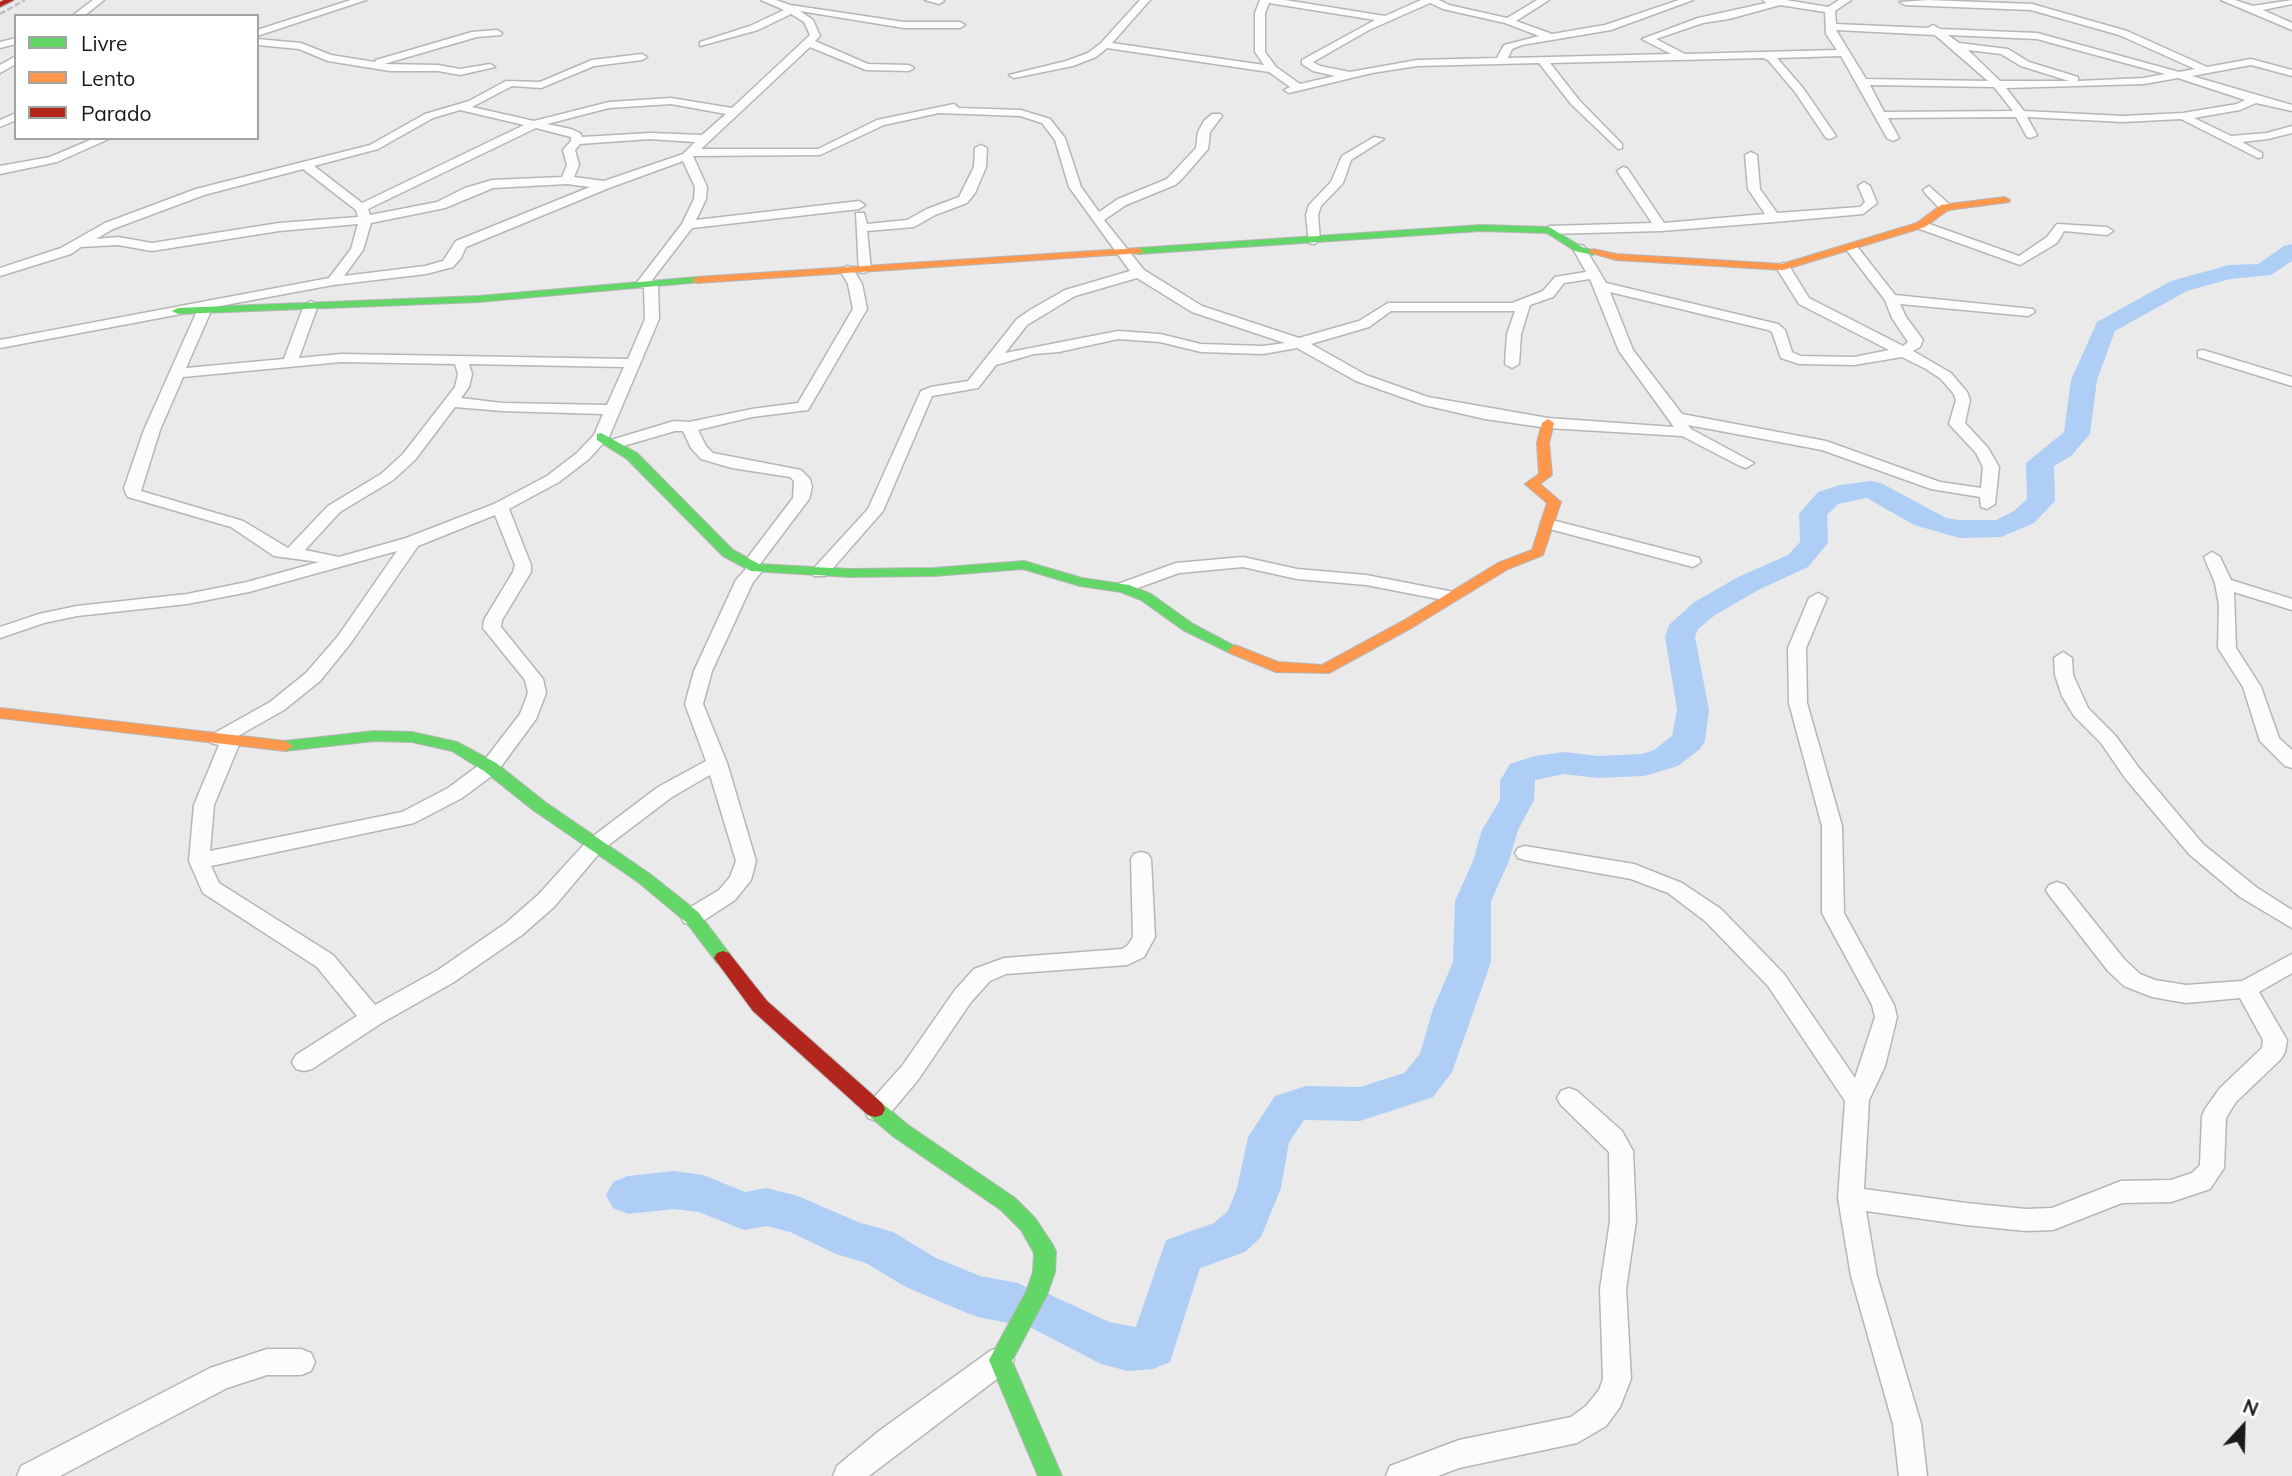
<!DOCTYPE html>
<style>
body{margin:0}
#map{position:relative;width:2292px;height:1476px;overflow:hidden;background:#eaeaeb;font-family:Mulish,sans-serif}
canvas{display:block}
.legend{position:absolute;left:14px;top:14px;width:245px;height:126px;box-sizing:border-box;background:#fff;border:2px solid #a3a3a4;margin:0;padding:9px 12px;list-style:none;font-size:21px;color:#1a1a1b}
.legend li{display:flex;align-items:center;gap:14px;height:35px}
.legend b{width:35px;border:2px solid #a3a3a4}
.north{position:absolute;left:2208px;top:1392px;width:70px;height:70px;-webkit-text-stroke:5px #fff;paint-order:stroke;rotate:22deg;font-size:19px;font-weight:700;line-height:28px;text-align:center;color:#1a1a1b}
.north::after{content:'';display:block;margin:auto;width:24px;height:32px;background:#1a1a1b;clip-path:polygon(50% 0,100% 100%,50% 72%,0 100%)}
</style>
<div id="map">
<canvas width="2292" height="1476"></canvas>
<ul class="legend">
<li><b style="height:9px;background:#63d668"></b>Livre</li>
<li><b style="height:9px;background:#ff974d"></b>Lento</li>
<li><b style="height:9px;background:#b3261e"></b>Parado</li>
</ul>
<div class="north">N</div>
</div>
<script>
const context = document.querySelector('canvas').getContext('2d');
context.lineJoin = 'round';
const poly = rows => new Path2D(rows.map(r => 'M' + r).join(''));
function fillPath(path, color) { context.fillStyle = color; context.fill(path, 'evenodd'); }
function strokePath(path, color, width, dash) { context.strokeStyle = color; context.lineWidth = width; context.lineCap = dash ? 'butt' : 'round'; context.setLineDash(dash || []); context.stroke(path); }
const river = poly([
 [2292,244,2292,261,2271,275,2230,279,2187,291,2115,331,2097,380,2090,434,2071,456,2054,466,2055,501,2034,523,2001,537,1960,538,1914,525,1867,498,1838,504,1827,515,1828,543,1808,567,1760,589,1715,615,1698,629,1695,637,1709,710,1705,741,1700,749,1678,766,1644,776,1598,778,1564,774,1535,780,1534,800,1518,830,1509,861,1491,901,1491,962,1452,1072,1433,1097,1360,1121,1304,1120,1289,1142,1281,1188,1261,1237,1245,1252,1200,1268,1170,1362,1153,1369,1128,1371,1101,1364,1022,1323,1018,1325,978,1317,962,1311,904,1286,866,1263,836,1254,790,1232,766,1226,744,1230,699,1212,674,1209,628,1214,613,1208,606,1195,613,1182,628,1176,674,1171,703,1175,745,1192,766,1188,798,1196,858,1222,893,1232,936,1258,980,1276,1018,1283,1035,1292,1040,1290,1109,1322,1136,1327,1166,1240,1214,1223,1228,1211,1237,1188,1248,1137,1275,1096,1306,1086,1360,1087,1404,1073,1420,1054,1433,1009,1453,962,1455,901,1473,861,1482,830,1500,800,1500,781,1510,764,1535,756,1564,752,1598,756,1642,754,1654,750,1672,736,1677,710,1665,637,1669,625,1693,603,1738,577,1788,555,1800,542,1799,514,1818,492,1840,485,1871,481,1881,483,1946,518,1960,520,1996,520,2014,511,2027,499,2026,463,2064,432,2071,380,2097,322,2171,281,2229,265,2258,264,2284,246,2292,244]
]);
const street = poly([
 [93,0,104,0,84,16,72,16,93,0],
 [351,0,366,0,257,36,257,30,351,0],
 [761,0,776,0,790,5,904,22,960,22,965,25,960,28,904,28,800,11,813,20,820,36,815,41,868,64,909,65,914,68,909,71,866,70,810,47,701,149,818,149,877,120,954,104,959,108,1021,110,1050,119,1065,138,1081,187,1099,212,1118,199,1167,179,1196,148,1198,132,1204,121,1212,114,1220,114,1222,116,1210,132,1208,149,1182,179,1175,185,1126,205,1104,220,1144,270,1202,306,1299,338,1359,321,1388,303,1512,303,1543,291,1555,277,1586,272,1573,249,1579,245,1584,246,1606,283,1778,324,1785,330,1792,352,1801,356,1854,357,1889,350,1799,304,1776,267,1783,263,1788,264,1809,298,1903,346,1908,342,1892,318,1885,300,1845,248,1851,244,1856,245,1895,295,2033,309,2035,312,2028,316,1900,304,1906,317,1923,340,1920,347,1913,351,1951,373,1967,392,1970,400,1965,423,1988,448,1999,467,1995,504,1987,509,1981,507,1980,497,1931,489,1822,450,1688,425,1691,429,1754,463,1746,468,1740,466,1682,436,1548,428,1485,419,1424,405,1356,381,1297,348,1263,354,1201,352,1160,342,1118,339,1059,352,1034,354,996,365,978,388,932,396,883,511,826,576,814,576,811,572,814,568,868,509,921,391,931,387,968,381,1017,319,1030,310,1065,290,1130,271,1069,187,1055,140,1042,123,1020,116,939,113,884,125,820,155,693,156,707,187,706,199,696,220,859,201,865,205,859,209,692,228,652,280,658,284,659,319,609,437,589,459,559,482,509,509,531,565,531,572,502,620,501,627,543,679,546,693,536,719,497,772,462,798,414,823,211,866,219,883,333,955,375,1005,438,970,506,923,538,895,588,840,658,787,706,761,685,704,694,671,736,580,746,569,742,565,793,498,794,481,790,477,732,468,701,459,691,448,683,431,675,431,613,449,605,444,608,441,674,421,689,422,752,409,798,403,853,309,848,284,840,270,847,266,852,267,862,284,867,309,808,410,752,417,698,430,706,446,713,453,801,470,810,479,812,487,809,499,760,564,765,568,753,582,712,671,703,704,727,763,756,861,751,880,735,900,700,923,692,925,684,923,681,917,684,911,719,890,730,877,736,861,710,775,672,797,602,850,554,907,522,935,454,982,380,1024,312,1069,304,1071,296,1069,292,1062,296,1055,357,1016,317,967,203,893,189,861,194,805,219,745,211,743,208,739,211,735,270,702,306,673,338,636,397,551,249,592,187,604,77,616,44,623,0,638,0,627,39,614,77,606,187,594,247,582,319,562,274,556,231,527,128,497,126,494,124,488,144,430,197,311,0,348,0,340,329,278,351,249,358,224,279,231,152,251,118,245,81,247,71,254,0,276,0,268,61,248,105,223,196,189,370,145,425,114,469,101,506,81,540,82,592,60,642,54,647,57,642,60,594,66,541,88,512,86,472,107,534,121,609,102,671,98,732,108,810,35,804,22,791,14,758,30,700,46,700,42,750,26,784,10,761,0],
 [671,104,726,114,702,135,650,133,582,137,580,133,571,129,547,124,609,108,671,104],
 [460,110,524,125,362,203,314,166,378,149,433,118,460,110],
 [536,128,571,137,571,141,563,150,567,165,562,177,492,180,465,188,437,202,370,215,368,209,536,128],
 [650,139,695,142,683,154,604,181,574,177,579,165,575,150,580,144,650,139],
 [683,161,695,187,694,199,682,224,635,285,644,288,645,319,628,359,341,354,299,358,318,305,311,301,304,305,284,359,186,368,211,311,209,308,333,285,426,274,453,267,461,258,466,247,609,188,683,161],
 [303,169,356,210,358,217,279,223,152,243,118,237,96,239,113,229,204,195,303,169],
 [567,184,590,187,456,241,443,261,425,266,344,276,363,250,371,223,445,208,493,188,567,184],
 [1137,278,1192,312,1285,343,1263,346,1201,344,1160,334,1118,331,1005,353,1027,325,1075,296,1137,278],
 [1590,279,1619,351,1674,427,1548,418,1428,397,1366,375,1311,344,1369,327,1391,311,1515,311,1507,334,1505,364,1512,368,1519,364,1521,334,1530,305,1553,297,1564,283,1590,279],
 [1610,292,1768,330,1772,332,1781,358,1799,364,1854,365,1902,357,1926,369,1941,379,1953,393,1956,400,1949,424,1976,453,1983,467,1981,488,1940,482,1826,441,1682,414,1633,350,1610,292],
 [341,362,455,364,458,374,455,387,403,454,381,474,328,506,288,548,243,521,141,491,160,430,183,377,341,362],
 [469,364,624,367,607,405,502,403,461,398,469,387,472,374,469,364],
 [455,407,502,411,603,414,594,435,577,453,547,476,494,504,406,538,339,557,305,550,340,512,393,480,415,460,455,407],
 [495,515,515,565,513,572,484,620,483,628,525,680,528,693,520,714,483,762,448,788,402,812,210,851,214,805,241,740,238,736,284,710,320,681,350,644,418,546,495,515],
 [925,0,943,0,944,1,939,4,925,0],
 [1140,0,1150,0,1112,43,1264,65,1255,52,1255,13,1260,0,1285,0,1385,16,1421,0,1439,0,1449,5,1507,18,1537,0,1549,0,1516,21,1552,34,1605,25,1679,0,1693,0,1611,30,1522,45,1512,49,1508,58,1671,54,1642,39,1698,18,1766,3,1763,0,1786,0,1828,7,1839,0,1851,0,1835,11,1836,24,1928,28,1933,25,1940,29,2037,33,2179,72,2195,69,2119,35,2031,10,1905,5,1900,2,1928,0,2032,4,2127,31,2207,67,2251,59,2292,70,2292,76,2251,65,2192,76,2292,105,2292,111,2256,103,2240,110,2194,118,2231,136,2267,133,2292,126,2292,133,2268,139,2242,142,2262,153,2262,157,2258,158,2181,119,2123,122,2027,117,2037,135,2031,138,2027,137,2016,117,1888,118,1899,138,1893,141,1887,138,1841,56,1777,58,1803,88,1836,136,1830,139,1826,138,1795,92,1768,60,1763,58,1550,63,1579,100,1622,144,1622,148,1618,149,1571,104,1539,63,1417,66,1372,73,1289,93,1284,90,1290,87,1269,72,1107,48,1096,57,1073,66,1014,78,1009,75,1066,61,1088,53,1101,43,1140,0],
 [1269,3,1375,20,1302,60,1302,64,1313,71,1335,76,1300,84,1276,67,1265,52,1265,13,1269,3],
 [1430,3,1443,9,1505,23,1539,36,1504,45,1497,58,1417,60,1350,72,1320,66,1313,62,1369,30,1430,3],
 [1780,5,1825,12,1826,34,1837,50,1685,54,1656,39,1703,23,1729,19,1780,5],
 [1836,30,1935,35,1988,81,1866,79,1836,30],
 [1948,35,2037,39,2165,74,2144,78,2078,81,2078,77,2029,62,2008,49,1959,43,1948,35],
 [1968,50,2001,54,2021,66,2069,81,2000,81,1968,50],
 [2178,78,2245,100,2237,104,2183,113,2123,116,2024,111,2006,88,2144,84,2178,78],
 [1870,85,1994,87,2013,111,1884,112,1870,85],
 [2221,0,2235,0,2253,6,2292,0,2292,4,2263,10,2292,23,2292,30,2221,0],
 [497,30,502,33,501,35,477,37,384,64,438,65,460,69,490,64,495,67,460,75,438,71,390,71,328,61,299,49,257,45,257,39,301,43,331,55,375,62,376,60,472,32,497,30],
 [16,38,16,44,0,48,0,42,16,38],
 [16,56,16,64,0,73,0,65,16,56],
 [16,113,16,120,0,127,0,120,16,113],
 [1374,137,1384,139,1351,160,1343,183,1321,206,1318,215,1320,240,1314,244,1309,243,1306,215,1309,205,1331,182,1342,156,1374,137],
 [95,138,111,138,57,162,0,174,0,166,50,157,95,138],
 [981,145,987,148,986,167,975,193,967,203,935,215,914,227,867,231,871,269,864,273,859,272,856,213,864,213,867,224,907,220,927,209,959,197,974,167,975,148,981,145],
 [1751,152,1757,155,1760,189,1777,213,1860,207,1865,202,1858,186,1864,182,1870,186,1877,203,1863,214,1774,222,1661,231,1549,234,1543,230,1549,226,1652,223,1617,171,1623,167,1627,168,1664,223,1765,214,1748,189,1745,155,1751,152],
 [1929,186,1949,204,1949,210,1941,210,1925,193,1923,190,1929,186],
 [1921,221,2019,256,2047,237,2057,224,2107,227,2113,231,2107,235,2064,231,2057,243,2020,265,1917,228,1915,225,1921,221],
 [2203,350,2292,377,2292,386,2198,357,2198,351,2203,350],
 [1548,519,1699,558,1701,562,1693,567,1542,527,1540,524,1542,521,1548,519],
 [2212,552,2220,557,2231,580,2292,599,2292,610,2234,592,2236,648,2261,687,2279,738,2292,750,2292,768,2285,766,2260,741,2243,687,2218,648,2219,605,2215,583,2204,557,2212,552],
 [1243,557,1297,569,1366,575,1449,591,1458,596,1449,601,1366,585,1297,579,1243,567,1179,573,1124,593,1115,588,1118,584,1176,563,1243,557],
 [1818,593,1827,598,1806,648,1807,703,1842,826,1844,913,1894,1005,1897,1017,1885,1066,1869,1100,1864,1189,1966,1203,2026,1209,2052,1208,2121,1181,2171,1180,2192,1173,2200,1165,2202,1116,2205,1109,2220,1088,2262,1048,2263,1040,2240,998,2186,1003,2152,997,2124,986,2108,971,2049,895,2046,890,2049,885,2057,882,2065,885,2124,959,2140,974,2155,980,2186,985,2242,981,2292,954,2292,973,2259,992,2287,1040,2285,1052,2281,1059,2236,1102,2226,1118,2224,1168,2210,1189,2171,1202,2122,1203,2053,1230,2026,1231,1966,1225,1866,1211,1877,1276,1921,1424,1927,1476,1899,1476,1893,1424,1851,1276,1838,1198,1845,1101,1768,986,1705,921,1668,893,1631,879,1525,860,1518,858,1515,853,1518,848,1525,846,1634,864,1682,883,1721,909,1784,974,1855,1078,1875,1017,1872,1005,1822,913,1822,826,1789,703,1788,648,1809,598,1818,593],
 [2063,652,2072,658,2073,675,2088,708,2115,735,2139,768,2203,844,2256,887,2292,910,2292,928,2240,897,2189,854,2125,778,2101,743,2074,716,2062,696,2055,675,2054,658,2063,652],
 [1141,852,1148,854,1151,859,1155,937,1144,957,1127,965,1006,974,990,981,971,1002,918,1080,886,1118,877,1121,868,1118,865,1111,868,1104,902,1066,955,990,974,969,1004,958,1122,949,1128,945,1133,937,1131,859,1134,854,1141,852],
 [1569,1088,1577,1091,1622,1131,1633,1151,1636,1221,1626,1289,1631,1379,1620,1407,1606,1426,1577,1443,1459,1468,1438,1476,1386,1476,1390,1466,1459,1440,1571,1417,1586,1406,1599,1390,1603,1379,1600,1289,1610,1221,1609,1152,1561,1105,1557,1098,1561,1091,1569,1088],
 [1000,1347,1010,1351,1014,1360,1010,1369,869,1476,833,1476,837,1466,879,1431,990,1351,1000,1347],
 [267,1349,301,1349,311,1353,315,1362,311,1371,301,1375,267,1375,227,1388,60,1476,17,1476,21,1466,210,1368,267,1349]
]);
const fast = poly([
 [1481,225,1549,227,1582,247,1598,252,1593,255,1575,251,1547,233,1481,231,1138,254,1133,251,1138,248,1481,225],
 [697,277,701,278,701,282,479,302,178,314,172,311,178,308,479,296,697,277],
 [601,433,637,453,733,550,759,564,850,569,934,568,1024,561,1082,578,1129,585,1151,594,1193,624,1242,650,1235,655,1230,653,1183,630,1141,600,1121,592,1080,586,1023,569,934,576,850,577,751,571,723,556,627,459,597,440,597,434,601,433],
 [374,731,412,732,457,742,496,763,545,802,650,874,698,912,729,953,732,958,729,963,723,965,717,963,686,922,638,882,533,810,484,771,452,751,412,742,374,741,285,751,277,746,285,741,374,731],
 [875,1101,882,1103,908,1125,1015,1198,1035,1218,1053,1245,1056,1252,1055,1272,1047,1295,1012,1361,1062,1476,1038,1476,989,1360,1026,1292,1033,1272,1034,1253,1021,1230,1001,1210,894,1137,868,1115,865,1109,868,1103,875,1101]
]);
const slow = poly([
 [2005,197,2010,200,2009,202,1948,210,1925,227,1783,270,1616,260,1588,252,1593,249,1616,254,1782,264,1917,223,1941,205,2005,197],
 [1138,248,1143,251,1142,253,697,283,692,280,697,277,1138,248],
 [1548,419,1554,423,1549,443,1552,475,1540,484,1561,502,1543,555,1508,569,1413,627,1329,673,1276,672,1230,653,1228,650,1235,645,1278,662,1322,665,1403,621,1498,563,1532,550,1547,503,1525,484,1539,474,1537,443,1542,423,1548,419],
 [0,708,285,741,293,746,285,751,0,718,0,708]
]);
const jam = poly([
 [4,0,14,0,0,7,0,2,4,0],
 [723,951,729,953,767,1001,882,1103,885,1109,882,1115,875,1117,868,1115,753,1011,714,958,717,953,723,951]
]);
const rail = poly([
 [0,14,25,0]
]);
fillPath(river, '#aecef6');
strokePath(street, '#b6b6b7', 3);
strokePath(fast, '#b6b6b7', 2);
strokePath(slow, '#b6b6b7', 2);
strokePath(jam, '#b6b6b7', 2);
fillPath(street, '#fcfcfc');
fillPath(fast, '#63d668');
fillPath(slow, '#ff974d');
fillPath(jam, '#b3261e');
strokePath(rail, '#c0c0c0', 2.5, [6, 2.5]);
</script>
